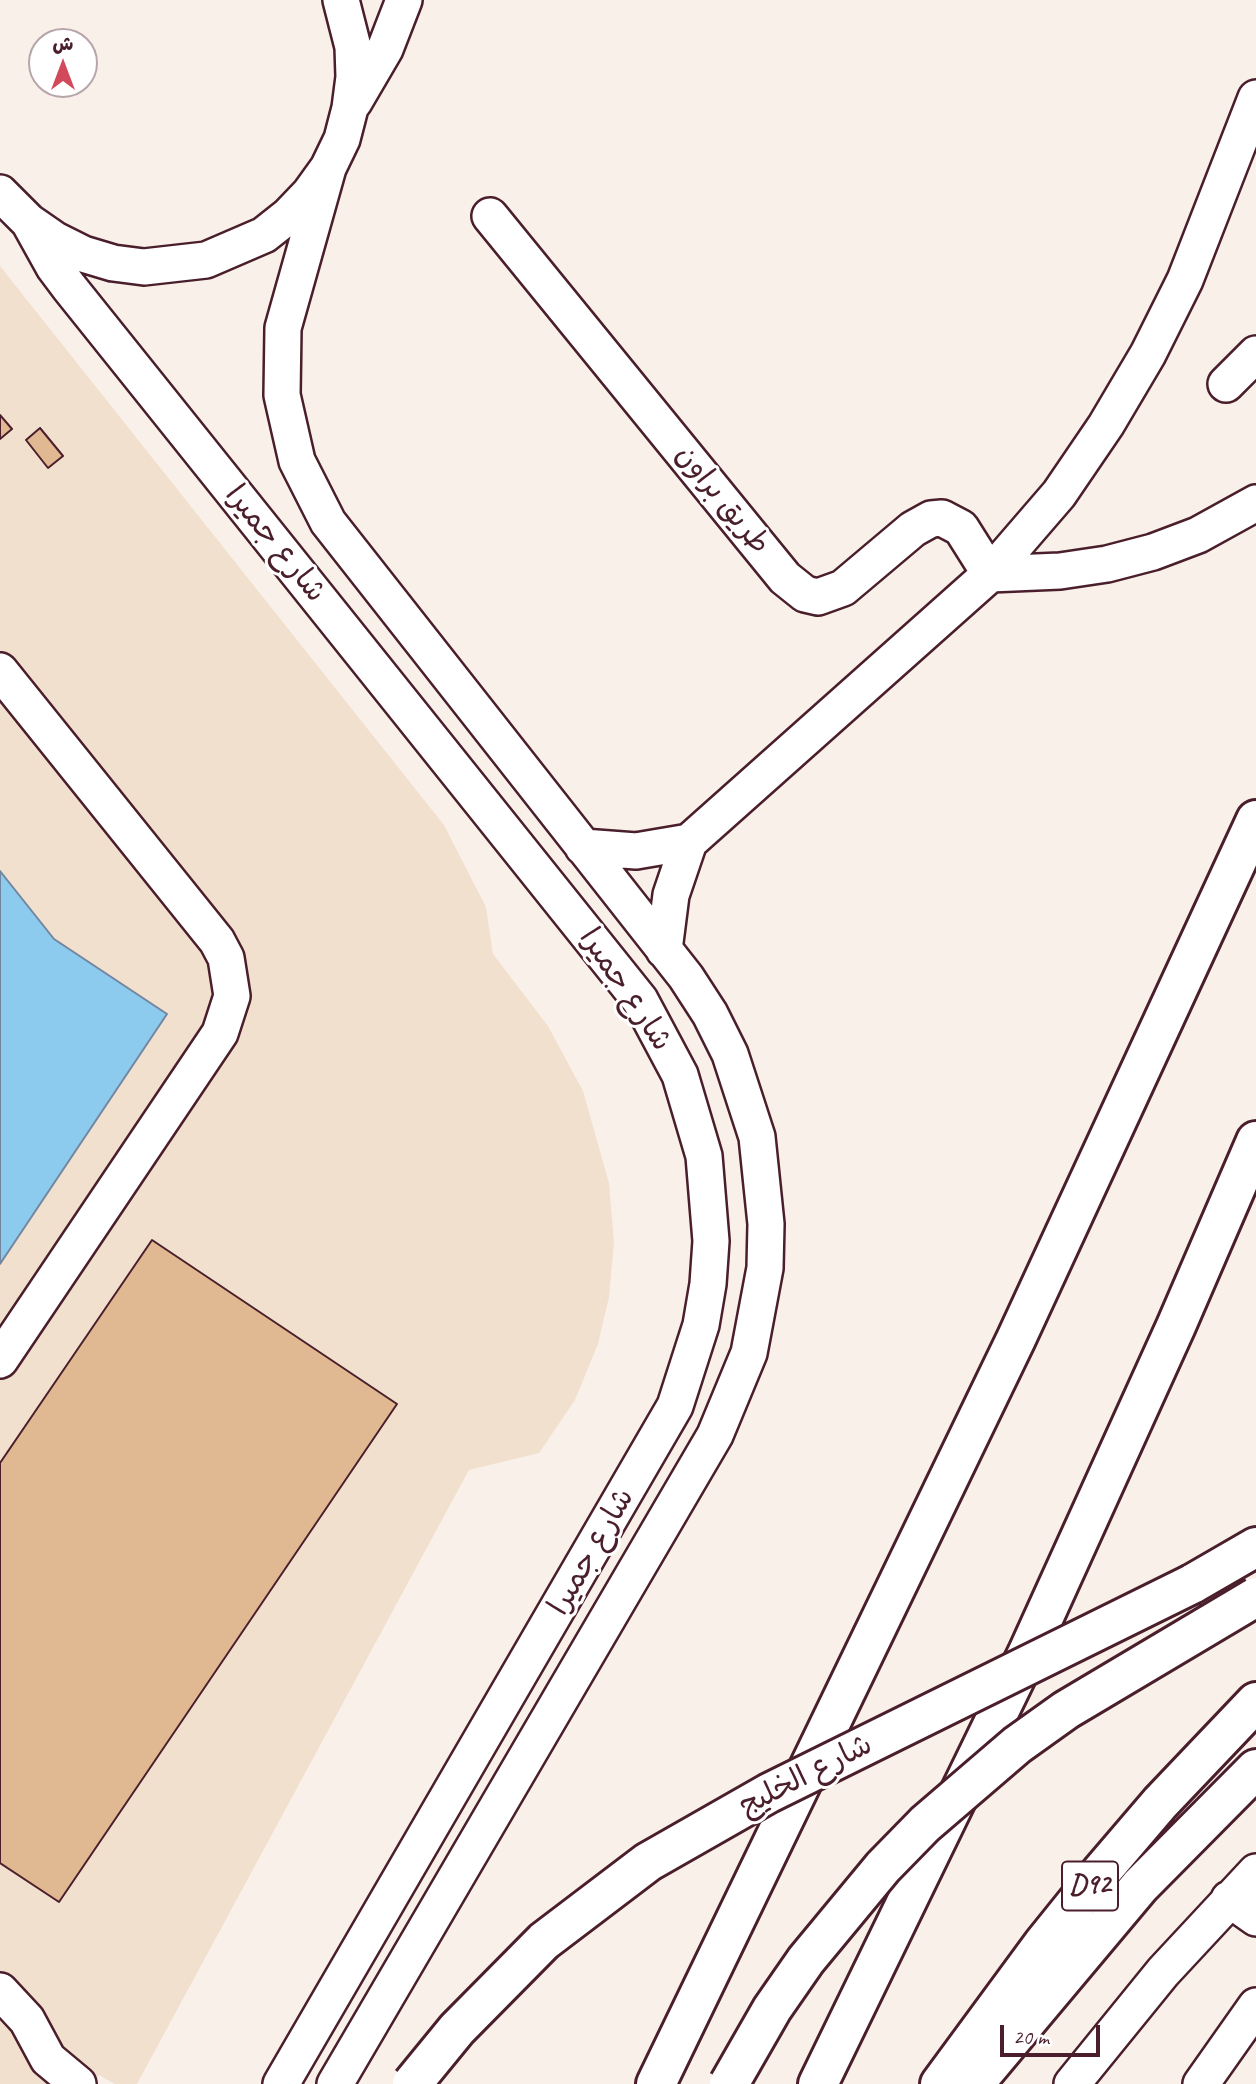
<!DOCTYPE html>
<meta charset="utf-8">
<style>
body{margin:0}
#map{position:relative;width:1256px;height:2084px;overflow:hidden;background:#f9f1e9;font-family:Caveat,"Playpen Sans Arabic",sans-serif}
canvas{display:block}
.north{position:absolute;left:28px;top:28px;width:70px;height:70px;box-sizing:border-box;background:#fff;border:2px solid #b7a5aa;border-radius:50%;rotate:0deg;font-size:19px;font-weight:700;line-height:28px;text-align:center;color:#4a1f2b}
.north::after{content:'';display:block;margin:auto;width:24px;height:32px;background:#d1495b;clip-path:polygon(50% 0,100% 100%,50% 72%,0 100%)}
.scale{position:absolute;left:1000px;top:2025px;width:100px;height:32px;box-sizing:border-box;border:4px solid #4a1f2b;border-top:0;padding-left:9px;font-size:21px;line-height:24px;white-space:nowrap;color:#4a1f2b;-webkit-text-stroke:5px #fff;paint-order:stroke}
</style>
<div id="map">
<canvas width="1256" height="2084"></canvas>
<div class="north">ش</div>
<div class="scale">20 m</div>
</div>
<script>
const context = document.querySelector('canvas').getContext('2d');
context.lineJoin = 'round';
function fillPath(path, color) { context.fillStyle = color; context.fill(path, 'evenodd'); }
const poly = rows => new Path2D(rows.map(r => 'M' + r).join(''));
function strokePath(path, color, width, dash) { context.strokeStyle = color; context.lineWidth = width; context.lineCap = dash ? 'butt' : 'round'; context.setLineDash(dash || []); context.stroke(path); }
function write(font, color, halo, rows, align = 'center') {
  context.font = font + ' Caveat,"Playpen Sans Arabic",sans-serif'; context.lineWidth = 6; context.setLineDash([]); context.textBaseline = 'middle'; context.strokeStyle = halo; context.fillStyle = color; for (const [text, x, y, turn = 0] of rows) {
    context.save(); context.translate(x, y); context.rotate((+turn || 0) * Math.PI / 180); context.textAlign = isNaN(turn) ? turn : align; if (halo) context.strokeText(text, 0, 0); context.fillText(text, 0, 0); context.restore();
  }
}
const built = poly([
 [0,266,444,825,486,907,493,954,548,1026,583,1091,609,1183,614,1242,609,1297,598,1344,575,1400,539,1453,469,1470,137,2084,115,2084,99,2075,94,2084,0,2084,0,1264,167,1014,54,939,0,871]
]);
const water = poly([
 [0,871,54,939,167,1014,0,1264,0,871]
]);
const building = poly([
 [0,415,12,429,0,439,0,415],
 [40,428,63,456,48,468,26,440,40,428],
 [152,1240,397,1404,59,1902,0,1863,0,1463,152,1240]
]);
const minor = poly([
 [354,102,385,49,404,0],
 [328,168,283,328,282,395,297,461,328,522,686,977,710,1014,730,1054,757,1137,766,1224,765,1268,749,1353,715,1435,335,2084],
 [0,193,29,222,55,240,83,254,113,263,144,267,206,260,264,235,288,216,310,193,328,168,342,139,350,108,354,77,353,47,341,0],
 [490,216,785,578,805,594,818,597,843,588,913,529,931,519,942,518,961,528,990,574,1060,571,1107,564,1153,552,1198,535,1256,503],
 [29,222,54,267,69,287,640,1000,680,1075,704,1156,711,1241,708,1284,701,1325,675,1406,281,2084],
 [1226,384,1256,354],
 [0,671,217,941,226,958,232,996,220,1033,0,1360],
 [583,847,636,851,689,842],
 [664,950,671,895,689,842,990,574,1059,494,1106,425,1148,354,1185,280,1256,98],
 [1229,1899,1256,1918],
 [0,1991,27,2020,48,2059,78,2084],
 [1072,2084,1163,1972,1256,1872],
 [1201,2084,1256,2006]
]);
const major = poly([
 [1192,1584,1256,1547],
 [940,2084,1043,1944,1101,1872,1160,1803,1256,1702],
 [974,2084,1140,1886,1256,1769]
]);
const highway = poly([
 [656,2084,1016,1339,1256,820],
 [818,2084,1028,1652,1176,1326,1256,1141]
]);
const majorBridge = poly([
 [412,2084,457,2029,544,1941,648,1862,769,1793,1192,1584],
 [729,2084,772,2009,806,1960,883,1867,925,1824,1017,1745,1066,1710,1256,1597]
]);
const shields = [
 [1090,1886,56]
];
const shieldNames = [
 ["D92",1090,1886]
];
const streetNames = [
 ["طريق براون",722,500,51],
 ["شارع جميرا",275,544,51],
 ["شارع جميرا",625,990,56],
 ["شارع جميرا",592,1552,-60],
 ["شارع الخليج",806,1776,-27]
];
fillPath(built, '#f2e0cf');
fillPath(water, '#8dcbee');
strokePath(water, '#7286a0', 2);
fillPath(building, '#e0b891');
strokePath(building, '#4a1f2b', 2);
strokePath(minor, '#4a1f2b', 40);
strokePath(major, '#4a1f2b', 44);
strokePath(highway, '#4a1f2b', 44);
strokePath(minor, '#fff', 35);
strokePath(major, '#fff', 38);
strokePath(highway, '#fff', 38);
strokePath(majorBridge, '#4a1f2b', 44, []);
strokePath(majorBridge, '#fff', 38);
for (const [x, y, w] of shields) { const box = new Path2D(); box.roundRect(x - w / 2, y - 24.5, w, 49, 5); context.fillStyle = '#fff'; context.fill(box); strokePath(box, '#4a1f2b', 2); }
write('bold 28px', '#4a1f2b', null, shieldNames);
write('30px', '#4a1f2b', '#fff', streetNames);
</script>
